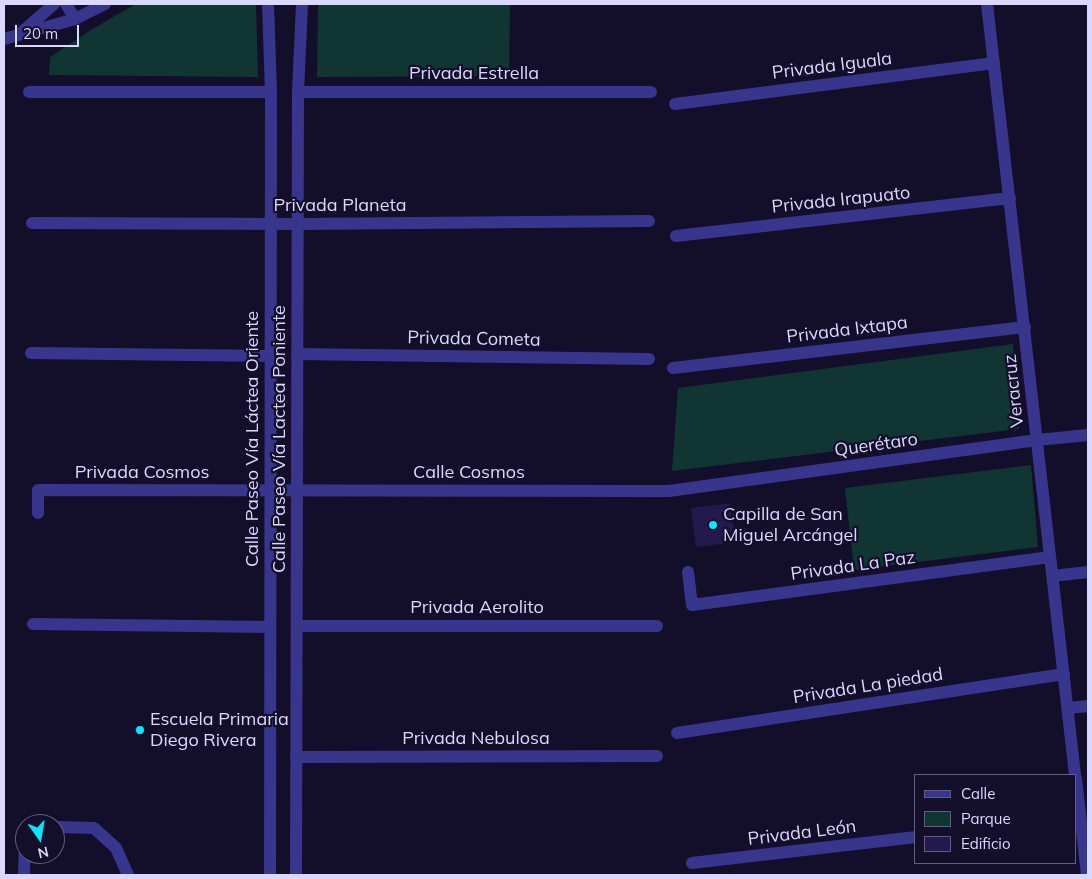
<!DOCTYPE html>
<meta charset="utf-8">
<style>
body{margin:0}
#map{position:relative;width:1092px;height:879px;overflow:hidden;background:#130e2a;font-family:Mulish,sans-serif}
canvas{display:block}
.frame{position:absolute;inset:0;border:5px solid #dcd7ff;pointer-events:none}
.legend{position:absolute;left:914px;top:774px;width:162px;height:90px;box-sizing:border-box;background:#130e2a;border:1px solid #635e7f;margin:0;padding:6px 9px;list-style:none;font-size:15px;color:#dcd7ff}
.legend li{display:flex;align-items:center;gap:10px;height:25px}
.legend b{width:25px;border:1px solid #635e7f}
.north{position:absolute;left:15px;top:814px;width:50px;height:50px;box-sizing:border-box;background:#130e2a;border:1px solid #635e7f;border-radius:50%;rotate:167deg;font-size:14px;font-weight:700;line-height:20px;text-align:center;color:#dcd7ff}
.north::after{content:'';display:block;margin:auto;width:18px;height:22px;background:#03e8ff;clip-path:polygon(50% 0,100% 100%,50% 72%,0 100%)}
.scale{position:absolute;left:15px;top:25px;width:64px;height:22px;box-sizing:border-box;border:2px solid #dcd7ff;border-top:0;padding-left:6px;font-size:15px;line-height:18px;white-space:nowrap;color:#dcd7ff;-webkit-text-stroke:4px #130e2a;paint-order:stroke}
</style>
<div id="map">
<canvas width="1092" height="879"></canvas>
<div class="frame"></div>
<ul class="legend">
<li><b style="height:6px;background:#38368c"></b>Calle</li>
<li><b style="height:14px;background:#113533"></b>Parque</li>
<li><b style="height:14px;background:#23194c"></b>Edificio</li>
</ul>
<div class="north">N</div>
<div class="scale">20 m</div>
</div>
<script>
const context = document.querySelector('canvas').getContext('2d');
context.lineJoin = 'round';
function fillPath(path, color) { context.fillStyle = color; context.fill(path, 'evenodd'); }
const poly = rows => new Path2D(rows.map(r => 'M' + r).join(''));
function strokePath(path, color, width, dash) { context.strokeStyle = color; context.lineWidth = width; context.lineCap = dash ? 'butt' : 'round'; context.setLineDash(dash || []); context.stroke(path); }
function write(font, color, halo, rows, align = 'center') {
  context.font = font + ' Mulish,sans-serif'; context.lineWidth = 4.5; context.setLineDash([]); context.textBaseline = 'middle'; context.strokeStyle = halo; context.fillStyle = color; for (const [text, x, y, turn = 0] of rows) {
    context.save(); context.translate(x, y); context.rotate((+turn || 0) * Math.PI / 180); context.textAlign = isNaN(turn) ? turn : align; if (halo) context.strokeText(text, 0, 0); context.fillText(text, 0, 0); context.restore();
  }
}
const green = poly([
 [141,4,256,4,258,77,49,75,50,57,94,28,134,5],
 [318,4,510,4,509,76,317,77],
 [1013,344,1019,429,672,471,678,388],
 [1031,465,1038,547,854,570,845,488]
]);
const building = poly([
 [730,503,736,542,696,547,691,508]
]);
const minor = poly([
 [66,4,75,19],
 [987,4,1075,775],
 [22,32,54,4],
 [4,39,75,19,105,4],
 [29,92,271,92],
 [298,92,651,92],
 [675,104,994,63],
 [32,223,298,224,649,221],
 [676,236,1010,198],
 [31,353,271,356],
 [297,354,649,359],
 [673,368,1025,327],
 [38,513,38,490,669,491,1037,440,1088,435],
 [688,572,692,605,1050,557],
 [1053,576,1088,572],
 [33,624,270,627],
 [297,626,657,626],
 [1068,708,1088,706],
 [677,733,1064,674],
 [296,757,657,756],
 [1076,779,1087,875],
 [55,827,94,828,116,848,128,875],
 [692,863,916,837],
 [24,875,25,838]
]);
const tertiary = poly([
 [268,4,271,92,270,875],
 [296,875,298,92,302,4]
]);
const markers = [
 [713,525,5,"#03e8ff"],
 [140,730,5,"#03e8ff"]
];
const streetNames = [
 ["Privada Iguala",832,66,-7],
 ["Privada Estrella",474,74],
 ["Privada Irapuato",841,200,-6],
 ["Privada Planeta",340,206],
 ["Privada Ixtapa",847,330,-7],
 ["Privada Cometa",474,339,1],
 ["Veracruz",1014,391,-96],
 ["Calle Paseo Vía Láctea Oriente",253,439,-90],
 ["Calle Paseo Vía Lactea Poniente",280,439,-90],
 ["Querétaro",876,445,-8],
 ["Privada Cosmos",142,473],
 ["Calle Cosmos",469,473],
 ["Privada La Paz",853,566,-8],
 ["Privada Aerolito",477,608],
 ["Privada La piedad",868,686,-9],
 ["Privada Nebulosa",476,739],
 ["Privada León",802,833,-7]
];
const poiNames = [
 ["Capilla de San",723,515],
 ["Miguel Arcángel",723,536],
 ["Escuela Primaria",150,720],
 ["Diego Rivera",150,741]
];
fillPath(green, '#113533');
fillPath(building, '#23194c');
strokePath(minor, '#38368c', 12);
strokePath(tertiary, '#38368c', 12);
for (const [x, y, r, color] of markers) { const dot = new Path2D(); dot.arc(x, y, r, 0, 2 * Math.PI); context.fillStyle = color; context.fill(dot); strokePath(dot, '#130e2a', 2); }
write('18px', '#dcd7ff', '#130e2a', streetNames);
write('18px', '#dcd7ff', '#130e2a', poiNames, 'left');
</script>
